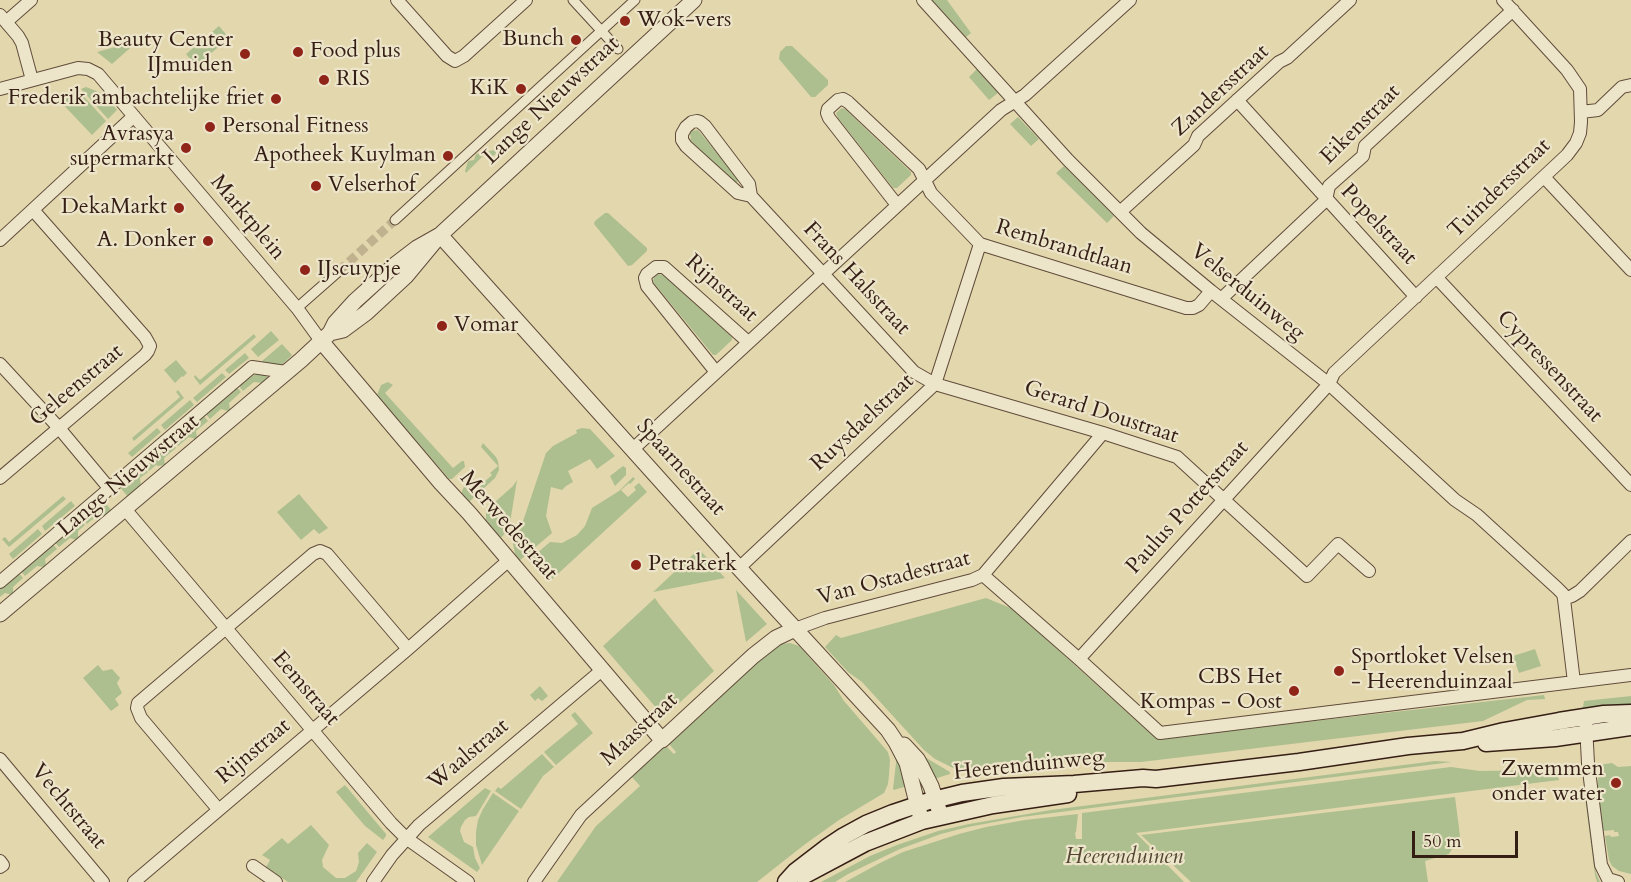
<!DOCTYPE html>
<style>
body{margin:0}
#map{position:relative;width:1631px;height:882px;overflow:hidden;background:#e3d7ae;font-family:Cardo,serif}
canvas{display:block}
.scale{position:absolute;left:1412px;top:831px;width:106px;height:27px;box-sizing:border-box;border:3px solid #351e14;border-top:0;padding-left:8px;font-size:18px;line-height:21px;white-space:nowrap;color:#351e14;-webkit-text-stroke:4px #ede5ca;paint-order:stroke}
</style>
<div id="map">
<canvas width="1631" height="882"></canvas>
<div class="scale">50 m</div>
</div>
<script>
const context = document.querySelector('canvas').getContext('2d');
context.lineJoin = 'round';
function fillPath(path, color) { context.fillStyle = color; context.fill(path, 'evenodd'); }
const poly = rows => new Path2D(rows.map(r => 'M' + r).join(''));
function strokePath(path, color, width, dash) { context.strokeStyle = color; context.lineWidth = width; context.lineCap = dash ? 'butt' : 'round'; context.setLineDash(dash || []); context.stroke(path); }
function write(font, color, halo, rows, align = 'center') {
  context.font = font + ' Cardo,serif'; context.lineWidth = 4.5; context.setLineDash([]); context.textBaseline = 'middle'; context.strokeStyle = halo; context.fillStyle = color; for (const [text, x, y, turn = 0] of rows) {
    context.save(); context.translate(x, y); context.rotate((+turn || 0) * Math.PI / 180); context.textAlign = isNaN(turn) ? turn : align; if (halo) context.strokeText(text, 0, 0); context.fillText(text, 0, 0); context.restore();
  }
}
const green = poly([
 [931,0,947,0,971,33,965,38],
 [219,26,229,38,196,66,186,54],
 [137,41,137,42,112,64,97,52],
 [786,46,792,46,828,80,828,85,815,97,811,97,779,59,780,52],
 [977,69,998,93,989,100,969,77],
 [583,71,584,72,554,99,553,98,555,93,561,92,564,80,576,77,578,72],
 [86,87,104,94,117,110,108,119,81,89],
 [78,90,106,121,92,135,55,96],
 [842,108,845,109,911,172,911,175,897,188,893,188,838,118,836,113],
 [1018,117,1039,139,1031,146,1010,124],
 [698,130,739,180,736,183,691,141,690,133,692,131],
 [499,149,500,150,490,159,485,154,466,173,465,171,468,161,474,160,476,154],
 [1064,166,1114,216,1107,223,1056,173],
 [605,213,608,213,647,248,647,251,632,265,628,266,594,224,595,221],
 [658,274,663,275,732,337,732,340,716,355,713,355,653,282,654,277],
 [271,331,279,340,258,357,251,349],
 [254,334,256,337,200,385,194,377,195,375,200,380],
 [282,344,292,355,283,364,264,364,262,361],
 [245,353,249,358,229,374,225,370],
 [176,360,187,373,183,377,182,376,175,383,164,370],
 [222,373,226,377,197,402,193,398],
 [254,375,265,375,268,378,262,383,254,382,243,391,238,385,247,378],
 [388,382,393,385,385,393,453,468,462,461,464,461,465,467,452,479,449,479,377,395,381,385],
 [236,386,241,392,229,403,230,410,228,411,221,409,210,419,205,413],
 [178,390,184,398,134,441,132,438,180,397,176,392],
 [190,400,194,405,165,430,161,425],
 [203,415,208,421,196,431,197,438,196,439,189,437,178,446,173,440],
 [157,428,161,432,132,457,128,453],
 [582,428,590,429,615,456,597,469,590,459,568,471,573,482,566,486,562,490,551,487,546,516,552,533,519,561,516,558,513,544,521,527,546,453,553,446,577,433,576,430],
 [171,442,176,448,164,458,165,465,158,466,156,465,149,471,144,465],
 [483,443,496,457,498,461,499,470,495,478,468,503,462,495,462,491,465,484,472,479,478,480,483,483,492,475,490,473,498,466,481,447],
 [142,466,148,472,140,478,141,486,128,497,119,486],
 [623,466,626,468,626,475,615,486,610,476],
 [633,477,635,479,630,484,629,483,621,490,628,497,636,490,634,487,639,483,647,492,549,582,529,560,550,542,562,543,577,535,585,526,592,508,619,491],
 [517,480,509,529,500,539,484,521,486,520,486,510,513,486],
 [299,494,328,528,319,534,314,529,301,540,277,512],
 [63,496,66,499,9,547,2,539,5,537,9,542],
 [103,500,112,511,102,520,94,518,87,524,82,518],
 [71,501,75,506,45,531,42,526],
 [80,519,85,525,78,531,78,539,77,540,70,538,59,547,54,541],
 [38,529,42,534,13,559,9,554],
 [52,543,57,549,45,559,46,566,44,567,37,566,25,576,20,570],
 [699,549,725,578,653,592],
 [18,572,23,578,13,587,13,594,12,595,5,593,0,597,0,587],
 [736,590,767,624,746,642],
 [655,598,659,604,714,671,664,717,603,646],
 [986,598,1013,609,1152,735,1164,738,1544,695,1545,699,1527,700,1483,721,1141,762,1000,762,959,771,935,759,924,750,862,682,848,672,825,647,836,635,841,638],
 [790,643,799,646,834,685,844,701,888,752,890,760,889,775,888,784,884,793,839,820,804,845,757,882,557,882,596,826,640,786,631,776,665,745,674,754,676,752,668,743,769,650,780,644],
 [1535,649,1541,666,1519,673,1513,656],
 [98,665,103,671,112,669,120,678,117,683,122,693,115,699,119,705,111,711,83,678],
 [540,686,548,696,542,701,538,698,535,701,530,695],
 [1631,696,1631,707,1563,712,1566,710,1580,709,1583,707,1584,701],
 [575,712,593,733,556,765,544,752,578,724,571,715],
 [915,748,928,759,950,772,950,774,934,779],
 [895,749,907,786,894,790,893,789,896,763],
 [542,754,554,767,543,776,521,809,495,791,498,787,501,789],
 [1435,761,1452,762,1076,810,1022,817,968,827,941,834,900,849,848,874,835,882,821,882,870,856,897,845,938,831,969,824,1051,810],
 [1612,763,1618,767,1631,766,1631,874,1619,871,1612,866,1609,860,1605,836,1610,835,1611,837,1619,836,1618,832,1614,832,1614,830,1603,831,1598,791,1598,765],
 [1451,767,1480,771,1555,770,1557,772,1559,780,1136,833,1184,882,845,882,880,863,903,852,959,834,986,827,1025,820,1078,814,1076,832,1075,833,1076,839,1082,839,1082,813],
 [345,785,386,834,386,836,383,840,365,826,336,792],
 [1585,787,1596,873,1600,882,1597,882,1595,875,1585,797,1580,788],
 [485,788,491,791,476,816,469,817,465,820,461,827,460,831,464,842,473,847,475,858,480,868,477,872,428,837],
 [493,793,519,811,482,865,476,845,476,832,478,820,483,809],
 [1455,797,1460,836,1449,854,1425,861,1428,882,1191,882,1141,835],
 [311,825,329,845,322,860,323,867,336,878,345,878,356,871,359,862,358,853,367,843,377,852,356,882,288,882,266,867,270,860,262,855,282,838,288,844]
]);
const pedestrianTunnel = poly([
 [339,271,395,220]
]);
const pedestrian = poly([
 [573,0,618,49],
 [395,220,635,0],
 [297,308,339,271]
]);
const minor = poly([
 [397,0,447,56,455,61,464,56,526,0],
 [923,0,1068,160,1141,233,1211,291,1329,384,1455,500,1477,515,1557,588,1563,594,1564,599,1574,682],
 [0,15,18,36,22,43,32,80],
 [6,22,31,0],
 [0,89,78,68,88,69,98,74,297,308,321,341],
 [1237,100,1416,297],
 [1581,112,1598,110,1622,87,1631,85],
 [1544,177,1631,270],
 [751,196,738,193,686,146,682,140,682,134,686,127,692,122,697,121,700,122,705,126,749,184,751,196,914,372,935,384,1103,433,1177,457,1307,576,1338,544,1369,571],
 [897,205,829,118,827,113,828,109,838,100,843,99,848,102,919,169,931,193,980,244,1186,308,1193,308,1199,305,1211,291],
 [1120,212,1194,145,1198,136,1279,62,1287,58,1350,0],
 [0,240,134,116],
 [1437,278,1631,485],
 [1221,299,1326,200,1329,186,1363,156,1365,146,1513,10],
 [0,364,59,428,109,488],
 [716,372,647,286,645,278,647,274,656,267,664,267,748,342],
 [633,449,1001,110,1025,95,1130,0],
 [0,478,145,355,148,351,150,346,145,337,33,210],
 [125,509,391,823,406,838,468,882],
 [739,568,935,384,980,244],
 [983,575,1103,433],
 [0,582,252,367,286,372],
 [1564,599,1572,596,1580,591,1631,541],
 [795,629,825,618,972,580,983,575,1079,659,1160,733,1631,675],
 [1079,659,1329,384,1334,373,1567,155,1576,143,1580,133,1581,122,1580,89,1567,70,1503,0],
 [1586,725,1588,763,1601,865,1608,879,1618,882],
 [0,759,103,882],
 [218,809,141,718,137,708,138,703,313,554,320,551,327,554,408,649],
 [0,861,3,865,0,867],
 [253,866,276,882],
 [134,882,408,649,509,560],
 [373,882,392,855,419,825,602,670],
 [534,882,581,815,662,740]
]);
const tertiary = poly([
 [440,235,739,568,888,730,896,742,907,763,920,815],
 [330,333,343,330,366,313,406,276,440,235,694,0],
 [321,341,441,483,469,513,662,740,753,656,776,638,795,629],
 [0,614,301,360,330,333,335,323,355,301,396,264,417,248,440,235],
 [904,745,917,759,922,768,931,786,939,810]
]);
const secondary = poly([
 [1486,743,1555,738,1631,727],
 [803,876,865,843,922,821,993,805,1068,794],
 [786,882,796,871,826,848,844,836,866,824,893,813,929,801,962,793,1004,787,1074,784,1143,778,1156,779,1299,762,1408,746,1463,741,1504,731,1559,721,1604,714,1631,713]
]);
const markers = [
 [625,21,6,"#8f2418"],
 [576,40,6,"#8f2418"],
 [298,52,6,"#8f2418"],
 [245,54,6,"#8f2418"],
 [324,80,6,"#8f2418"],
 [521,89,6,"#8f2418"],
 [276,99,6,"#8f2418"],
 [210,127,6,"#8f2418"],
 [186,148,6,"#8f2418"],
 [448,156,6,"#8f2418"],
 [316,186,6,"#8f2418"],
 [179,208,6,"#8f2418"],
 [208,241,6,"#8f2418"],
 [305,270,6,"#8f2418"],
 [442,326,6,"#8f2418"],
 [636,565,6,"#8f2418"],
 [1339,671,6,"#8f2418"],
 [1294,691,6,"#8f2418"],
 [1616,783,6,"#8f2418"]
];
const poiNames = [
 ["Wok-vers",637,21,"left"],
 ["Bunch",564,40],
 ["Beauty Center",233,41],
 ["IJmuiden",233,66],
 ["Food plus",310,52,"left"],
 ["RIS",336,80,"left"],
 ["KiK",509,89],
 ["Frederik ambachtelijke friet",264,99],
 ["Personal Fitness",222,127,"left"],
 ["Avrasya",174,135],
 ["supermarkt",174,160],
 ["Apotheek Kuylman",436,156],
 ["Velserhof",328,186,"left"],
 ["DekaMarkt",167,208],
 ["A. Donker",196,241],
 ["IJscuypje",317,270,"left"],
 ["Vomar",454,326,"left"],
 ["Petrakerk",648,565,"left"],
 ["Sportloket Velsen",1351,658,"left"],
 ["- Heerenduinzaal",1351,683,"left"],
 ["CBS Het",1282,678],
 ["Kompas - Oost",1282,703],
 ["Zwemmen",1604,770],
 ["onder water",1604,795]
];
const streetNames = [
 ["Zandersstraat",1221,91,-43],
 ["Lange Nieuwstraat",552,101,-43],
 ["Eikenstraat",1361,125,-45],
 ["Tuindersstraat",1500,189,-44],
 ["Marktplein",247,218,50],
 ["Popelstraat",1378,225,47],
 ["Rembrandtlaan",1064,248,17],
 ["Frans Halsstraat",856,279,47],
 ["Rijnstraat",721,289,42],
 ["Velserduinweg",1247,293,39],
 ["Cypressenstraat",1549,367,47],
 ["Geleenstraat",77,386,-40],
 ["Gerard Doustraat",1101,413,18],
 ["Ruysdaelstraat",863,423,-43],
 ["Spaarnestraat",680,468,48],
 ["Lange Nieuwstraat",129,476,-40],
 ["Paulus Potterstraat",1188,508,-48],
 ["Merwedestraat",508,526,49],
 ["Van Ostadestraat",894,579,-15],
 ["Eemstraat",305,689,49],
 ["Maasstraat",640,730,-43],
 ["Rijnstraat",254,752,-40],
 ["Waalstraat",469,755,-40],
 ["Heerenduinweg",1029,766,-6],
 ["Vechtstraat",68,807,50]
];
const parkNames = [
 ["Heerenduinen",1124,858]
];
fillPath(green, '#aebf8f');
strokePath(pedestrianTunnel, '#c0b28f', 9, [9, 4.5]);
strokePath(pedestrian, '#604c3a', 11);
strokePath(minor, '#604c3a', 14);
strokePath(tertiary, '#604c3a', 17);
strokePath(secondary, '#351e14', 19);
strokePath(pedestrian, '#ede5ca', 9);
strokePath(minor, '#ede5ca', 12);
strokePath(tertiary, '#ede5ca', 15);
strokePath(secondary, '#ede5ca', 16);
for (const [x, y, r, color] of markers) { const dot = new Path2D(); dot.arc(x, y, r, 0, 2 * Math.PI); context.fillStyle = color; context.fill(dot); strokePath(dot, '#ede5ca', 2); }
write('22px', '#351e14', '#ede5ca', poiNames, 'right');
write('22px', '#351e14', '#ede5ca', streetNames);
write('italic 22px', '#534633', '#ede5ca', parkNames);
</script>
